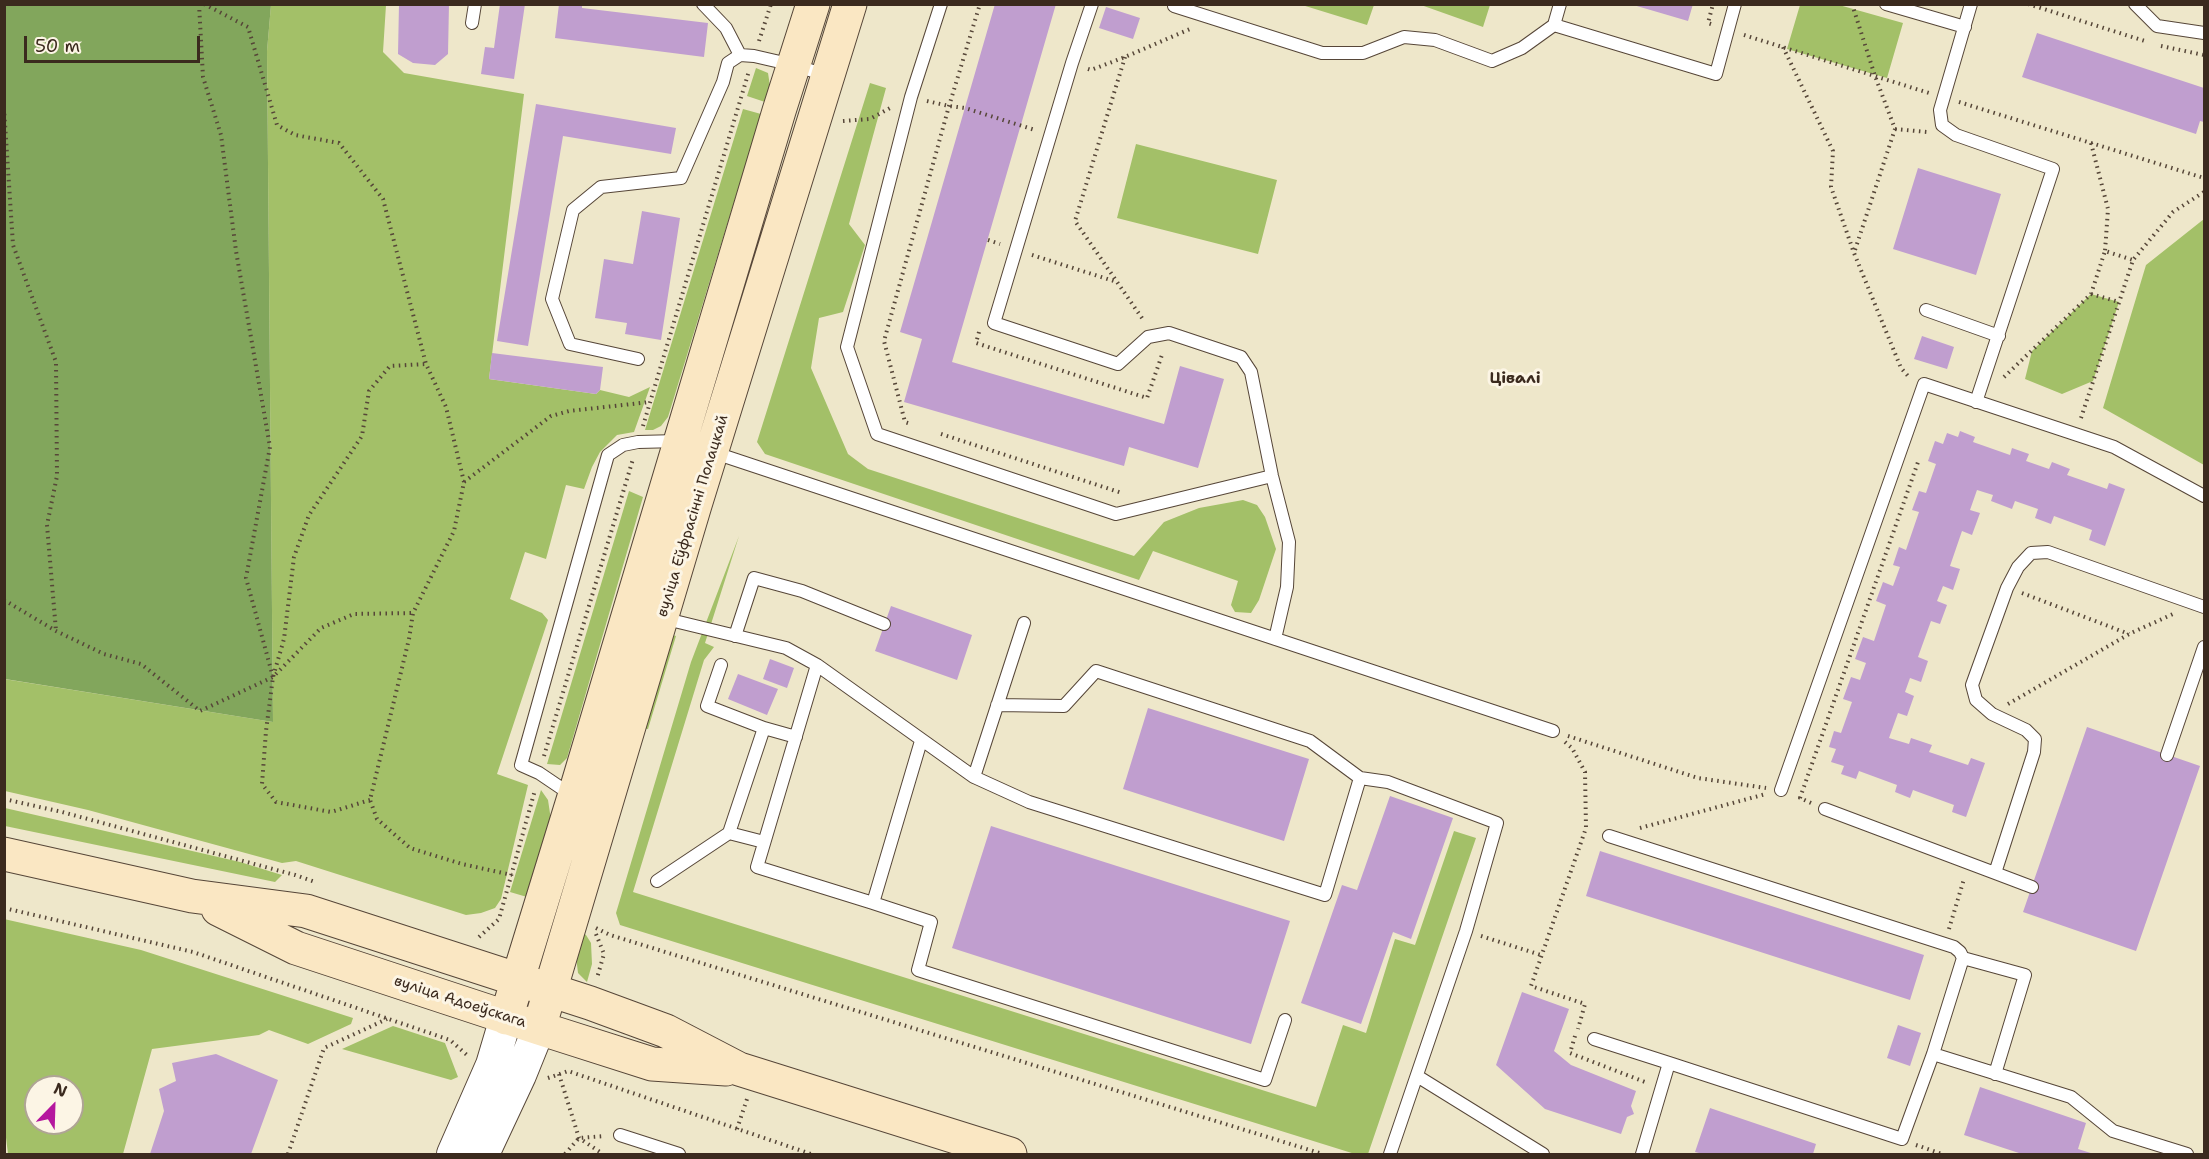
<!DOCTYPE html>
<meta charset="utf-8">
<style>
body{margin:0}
#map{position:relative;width:2209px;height:1159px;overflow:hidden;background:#eee7ca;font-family:"Shantell Sans",sans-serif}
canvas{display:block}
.frame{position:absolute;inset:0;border:6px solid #3b2a1e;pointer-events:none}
.north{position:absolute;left:24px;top:1075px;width:60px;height:60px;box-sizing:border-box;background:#fcf5e5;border:2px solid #afa495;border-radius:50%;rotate:23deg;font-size:16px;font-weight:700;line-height:24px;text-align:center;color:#3b2a1e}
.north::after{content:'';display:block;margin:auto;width:21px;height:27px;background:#b5179e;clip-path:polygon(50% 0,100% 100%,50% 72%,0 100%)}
.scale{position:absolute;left:24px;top:36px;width:176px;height:27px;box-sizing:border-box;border:3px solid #3b2a1e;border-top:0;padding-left:8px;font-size:18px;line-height:21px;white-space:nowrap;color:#3b2a1e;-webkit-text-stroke:4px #fcf5e5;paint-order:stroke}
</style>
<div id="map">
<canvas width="2209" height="1159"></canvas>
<div class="frame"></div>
<div class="north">N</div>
<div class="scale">50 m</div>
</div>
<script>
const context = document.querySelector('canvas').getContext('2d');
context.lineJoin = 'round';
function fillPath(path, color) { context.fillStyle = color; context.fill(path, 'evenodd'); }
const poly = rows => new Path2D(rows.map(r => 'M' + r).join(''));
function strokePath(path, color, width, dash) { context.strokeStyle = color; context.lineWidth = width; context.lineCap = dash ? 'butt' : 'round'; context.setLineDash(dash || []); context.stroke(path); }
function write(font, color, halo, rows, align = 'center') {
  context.font = font + ' "Shantell Sans",sans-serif'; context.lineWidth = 6; context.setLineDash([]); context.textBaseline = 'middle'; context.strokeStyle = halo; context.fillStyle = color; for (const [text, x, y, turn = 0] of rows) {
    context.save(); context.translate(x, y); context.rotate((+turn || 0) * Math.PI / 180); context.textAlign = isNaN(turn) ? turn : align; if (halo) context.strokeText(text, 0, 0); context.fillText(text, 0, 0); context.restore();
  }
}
const green = poly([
 [271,5,386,5,383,52,404,73,524,94,489,379,596,394,600,390,629,397,650,387,634,432,617,435,600,452,592,467,584,489,566,485,546,559,525,552,510,599,542,613,548,620,497,774,528,785,501,899,495,908,481,913,466,915,296,861,282,863,88,810,5,791,4,679,273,722,267,51],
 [1302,5,1374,4,1374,5,1367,25],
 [1421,5,1490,5,1483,27],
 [1800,5,1839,5,1903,23,1887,78,1787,49],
 [756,68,768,73,770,86,765,102,747,96],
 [870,83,886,88,849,224,865,245,843,312,819,318,811,368,848,454,868,469,1134,556,1164,522,1199,508,1243,500,1257,505,1265,517,1276,549,1259,600,1251,613,1235,612,1231,605,1238,581,1153,551,1139,580,765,454,757,442],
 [743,109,761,114,668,417,661,426,653,430,645,430],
 [1136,144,1277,180,1258,254,1117,218],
 [2204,219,2204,465,2103,408,2146,265],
 [2091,294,2119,302,2093,381,2062,394,2025,379,2032,351],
 [629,491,643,497,567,758,560,765,547,764],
 [739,536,705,643,714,647,704,660,633,892,1316,1107,1343,1025,1366,1033,1395,939,1415,945,1454,831,1476,838,1368,1154,1355,1154,620,925,616,913,691,662],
 [667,633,676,636,648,729,637,728],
 [541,790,548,800,551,820,527,897,510,892],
 [5,808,240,862,282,875,275,882,5,826],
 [4,919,141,950,353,1018,351,1024,308,1044,269,1030,259,1035,152,1049,123,1154,8,1154,4,1121],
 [36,1087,72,1087,72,1123,36,1123],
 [578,929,586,935,591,943,592,964,587,982,578,973,575,948],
 [393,1026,445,1043,458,1077,451,1080,342,1049]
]);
const forest = poly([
 [4,5,271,5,267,51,273,722,5,679]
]);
const building = poly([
 [399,4,449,4,448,54,435,65,413,63,398,54],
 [500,4,525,4,514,79,481,74,485,47,494,48],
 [559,4,582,4,582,8,708,23,704,57,555,38],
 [995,4,1056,4,952,362,1164,424,1180,366,1224,379,1198,468,1129,447,1124,466,904,402,922,339,900,332],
 [1630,4,1693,4,1688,21],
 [1106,7,1140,18,1133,39,1099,28],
 [2037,33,2204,88,2204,122,2200,121,2196,134,2022,77],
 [536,104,676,128,671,154,563,136,528,346,497,341],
 [1918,168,2001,194,1976,275,1893,249],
 [642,211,680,218,661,340,625,334,627,323,595,318,604,259,633,264],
 [1922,336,1954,347,1947,369,1914,359],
 [492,353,603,367,600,390,596,394,489,379],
 [1960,431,1975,437,1973,442,2010,455,2012,448,2029,454,2026,461,2049,469,2052,462,2070,469,2067,475,2107,489,2109,483,2125,489,2105,546,2089,540,2092,530,2054,516,2051,524,2035,518,2038,509,2015,501,2012,509,1991,501,1993,495,1977,490,1970,510,1980,513,1972,535,1962,531,1950,566,1960,569,1953,590,1943,586,1937,601,1947,605,1940,624,1931,621,1918,657,1928,661,1921,682,1910,678,1905,692,1914,696,1907,716,1898,713,1889,738,1909,744,1911,738,1932,745,1929,752,1968,765,1971,758,1985,763,1966,817,1952,812,1954,805,1913,790,1910,798,1895,792,1897,785,1859,771,1856,779,1841,774,1844,766,1831,762,1836,749,1829,747,1834,731,1841,733,1852,702,1843,699,1851,677,1860,680,1866,663,1855,659,1863,637,1874,641,1886,605,1876,601,1883,582,1893,586,1900,567,1893,565,1899,547,1906,550,1919,512,1912,510,1919,491,1926,493,1936,464,1928,461,1935,441,1943,444,1947,433,1958,437],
 [891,606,972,635,957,680,875,651],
 [770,659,794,668,787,688,763,679],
 [738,674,778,689,767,715,728,699],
 [1148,708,1309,759,1284,841,1123,789],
 [2087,727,2200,766,2136,951,2023,912],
 [1390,796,1453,818,1411,939,1393,932,1361,1024,1301,1003,1342,885,1357,890],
 [991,826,1290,921,1251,1044,952,948],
 [1600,851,1924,955,1910,1000,1586,896],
 [1522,992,1569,1009,1554,1051,1571,1065,1636,1091,1631,1106,1634,1114,1627,1117,1621,1134,1545,1109,1496,1065],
 [1898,1025,1921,1033,1910,1066,1887,1058],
 [216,1054,278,1080,251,1154,150,1154,164,1111,159,1089,176,1081,172,1063],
 [1980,1087,2086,1123,2078,1149,2094,1154,2022,1154,1964,1135],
 [1710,1108,1816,1144,1813,1154,1703,1154,1695,1152]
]);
const path = poly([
 [199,4,203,77,221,135,236,251,270,447,246,578,273,677],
 [204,4,248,27,277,125,295,135,339,143,383,199,426,364,446,407,464,482,454,531,413,613,409,639,370,800,377,819,410,848,462,864,512,875],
 [1852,4,1875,76,1895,129,1854,253],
 [2028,4,2148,42],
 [1711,24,1708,23,1713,4],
 [1744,35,1929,93],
 [759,41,771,4],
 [2161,46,2204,55],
 [1783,47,1833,151,1831,187,1854,253,1901,368,1908,376],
 [1125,57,1075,221,1144,321],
 [1088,69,1091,70,1125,57,1190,29],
 [927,101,949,106,965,108,1035,130],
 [1959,102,2204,178],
 [4,108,13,245,56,362,57,476,47,525,56,631],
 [843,121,870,119,890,108],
 [1895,129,1927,132],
 [2091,143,2108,209,2105,251],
 [988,240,1000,244],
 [1032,255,1117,282],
 [2091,294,2119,302],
 [979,332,976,343,1147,398,1163,352],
 [2004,377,2091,294,2105,251,2133,260],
 [2081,418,2133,260,2173,212,2204,192],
 [908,423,905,422,884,341,949,106,980,4],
 [643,426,749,71],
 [941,434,1122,493],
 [464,482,551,416,569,411,650,402],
 [2022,593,2129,634],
 [4,600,56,631,104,654,141,664,200,711,273,677,321,628,354,614,413,613],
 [2008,704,2129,634,2173,614],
 [1568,736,1698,778,1766,788],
 [1565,742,1572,748,1585,772,1586,828,1531,986,1585,1004,1578,1029],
 [544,756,633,459],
 [4,799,62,812,295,875,315,882],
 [370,800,331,812,276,802,262,784,266,731,273,677,284,639,294,557,309,515,362,436,369,391,390,366,426,364],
 [1811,803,1800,798,1918,462],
 [1640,828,1766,794],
 [4,908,193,952,450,1040,467,1055],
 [596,928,610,935,1323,1154],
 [1949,929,1964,879],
 [596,934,604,954,597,978],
 [1481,936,1541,955],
 [479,937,499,919,535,790],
 [1575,1036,1570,1053,1645,1082],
 [559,1074,579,1138,603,1154],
 [548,1078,568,1071,811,1154],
 [737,1129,747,1099],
 [1916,1145,1942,1154],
 [288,1154,324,1048,387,1019],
 [565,1154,579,1138,605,1136]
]);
const service = poly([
 [703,4,726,28,740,55],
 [941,4,911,97,847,347,877,434,1116,514,1272,476],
 [1092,4,1072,63,994,323,1118,364,1148,337,1169,333,1241,357,1251,372,1272,476,1289,542,1287,587,1275,639],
 [1886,4,1965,27],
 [1971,4,1940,110,1942,125,1956,135,2053,169,1976,402],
 [2135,4,2157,26,2204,33],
 [1174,6,1322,53,1363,53,1404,37,1435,40,1492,61,1522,48,1554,25,1560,4],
 [472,23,475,4],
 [1554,25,1716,74,1735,4],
 [1926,310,1999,336],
 [638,359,570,344,552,299,573,210,601,187,681,178,723,82,728,63,740,55,754,56,793,65,826,75],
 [712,452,1553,731],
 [662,618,786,648,817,665,974,777,1029,802,1325,895,1360,778,1388,782,1497,823,1466,931,1390,1154],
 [735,636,754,578,802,591,884,624],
 [721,665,707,706,764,728,729,833,764,842],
 [817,665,757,867,873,903,921,741],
 [997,705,1064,706,1096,671,1310,741,1360,778],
 [764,728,796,737],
 [2167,755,2204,647],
 [974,777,1024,623],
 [1781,790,1924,384,2114,447,2204,496],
 [573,796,539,773,521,765,608,455,623,445,638,442,678,441],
 [1825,809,1995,873,2034,752,2035,739,2026,730,1992,714,1976,700,1972,685,2007,588,2018,567,2031,553,2048,552,2204,607],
 [1609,836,1954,947,1960,952,1963,958,1933,1054,1902,1139,1669,1063],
 [1995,873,2032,887],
 [657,881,729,833],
 [873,903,931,922,918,970,1265,1080,1285,1020],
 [1963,958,2025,975,1995,1074],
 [1594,1039,1669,1063,1642,1154],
 [1933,1054,2071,1097,2113,1131,2187,1154],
 [1417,1076,1543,1154],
 [620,1135,679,1154]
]);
const tertiary = poly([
 [453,1154,492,1065,506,1018],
 [483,1154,520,1075,539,1028]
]);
const secondary = poly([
 [4,854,192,896,306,911,590,1003,666,1031,739,1069,1010,1154],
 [218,909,296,948,539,1028,652,1064,726,1069],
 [506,1018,574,797,779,111,813,4],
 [539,1028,695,505,850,4]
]);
const streetNames = [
 ["вуліца Еўфрасінні Полацкай",693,516,-73],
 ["вуліца Адоеўскага",460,1002,18]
];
const neighbourhoodNames = [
 ["Цівалі",1515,379]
];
fillPath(green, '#a3c068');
fillPath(forest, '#82a65c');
fillPath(building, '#c09ecf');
strokePath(service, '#564638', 14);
strokePath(tertiary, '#564638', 34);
strokePath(secondary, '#564638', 35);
strokePath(path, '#564638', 4, [1.5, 4.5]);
strokePath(service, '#fff', 12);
strokePath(tertiary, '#fff', 32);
strokePath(secondary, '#fae7c3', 33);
write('15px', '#3b2a1e', '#fcf5e5', streetNames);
write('bold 16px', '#3b2a1e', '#fcf5e5', neighbourhoodNames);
</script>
